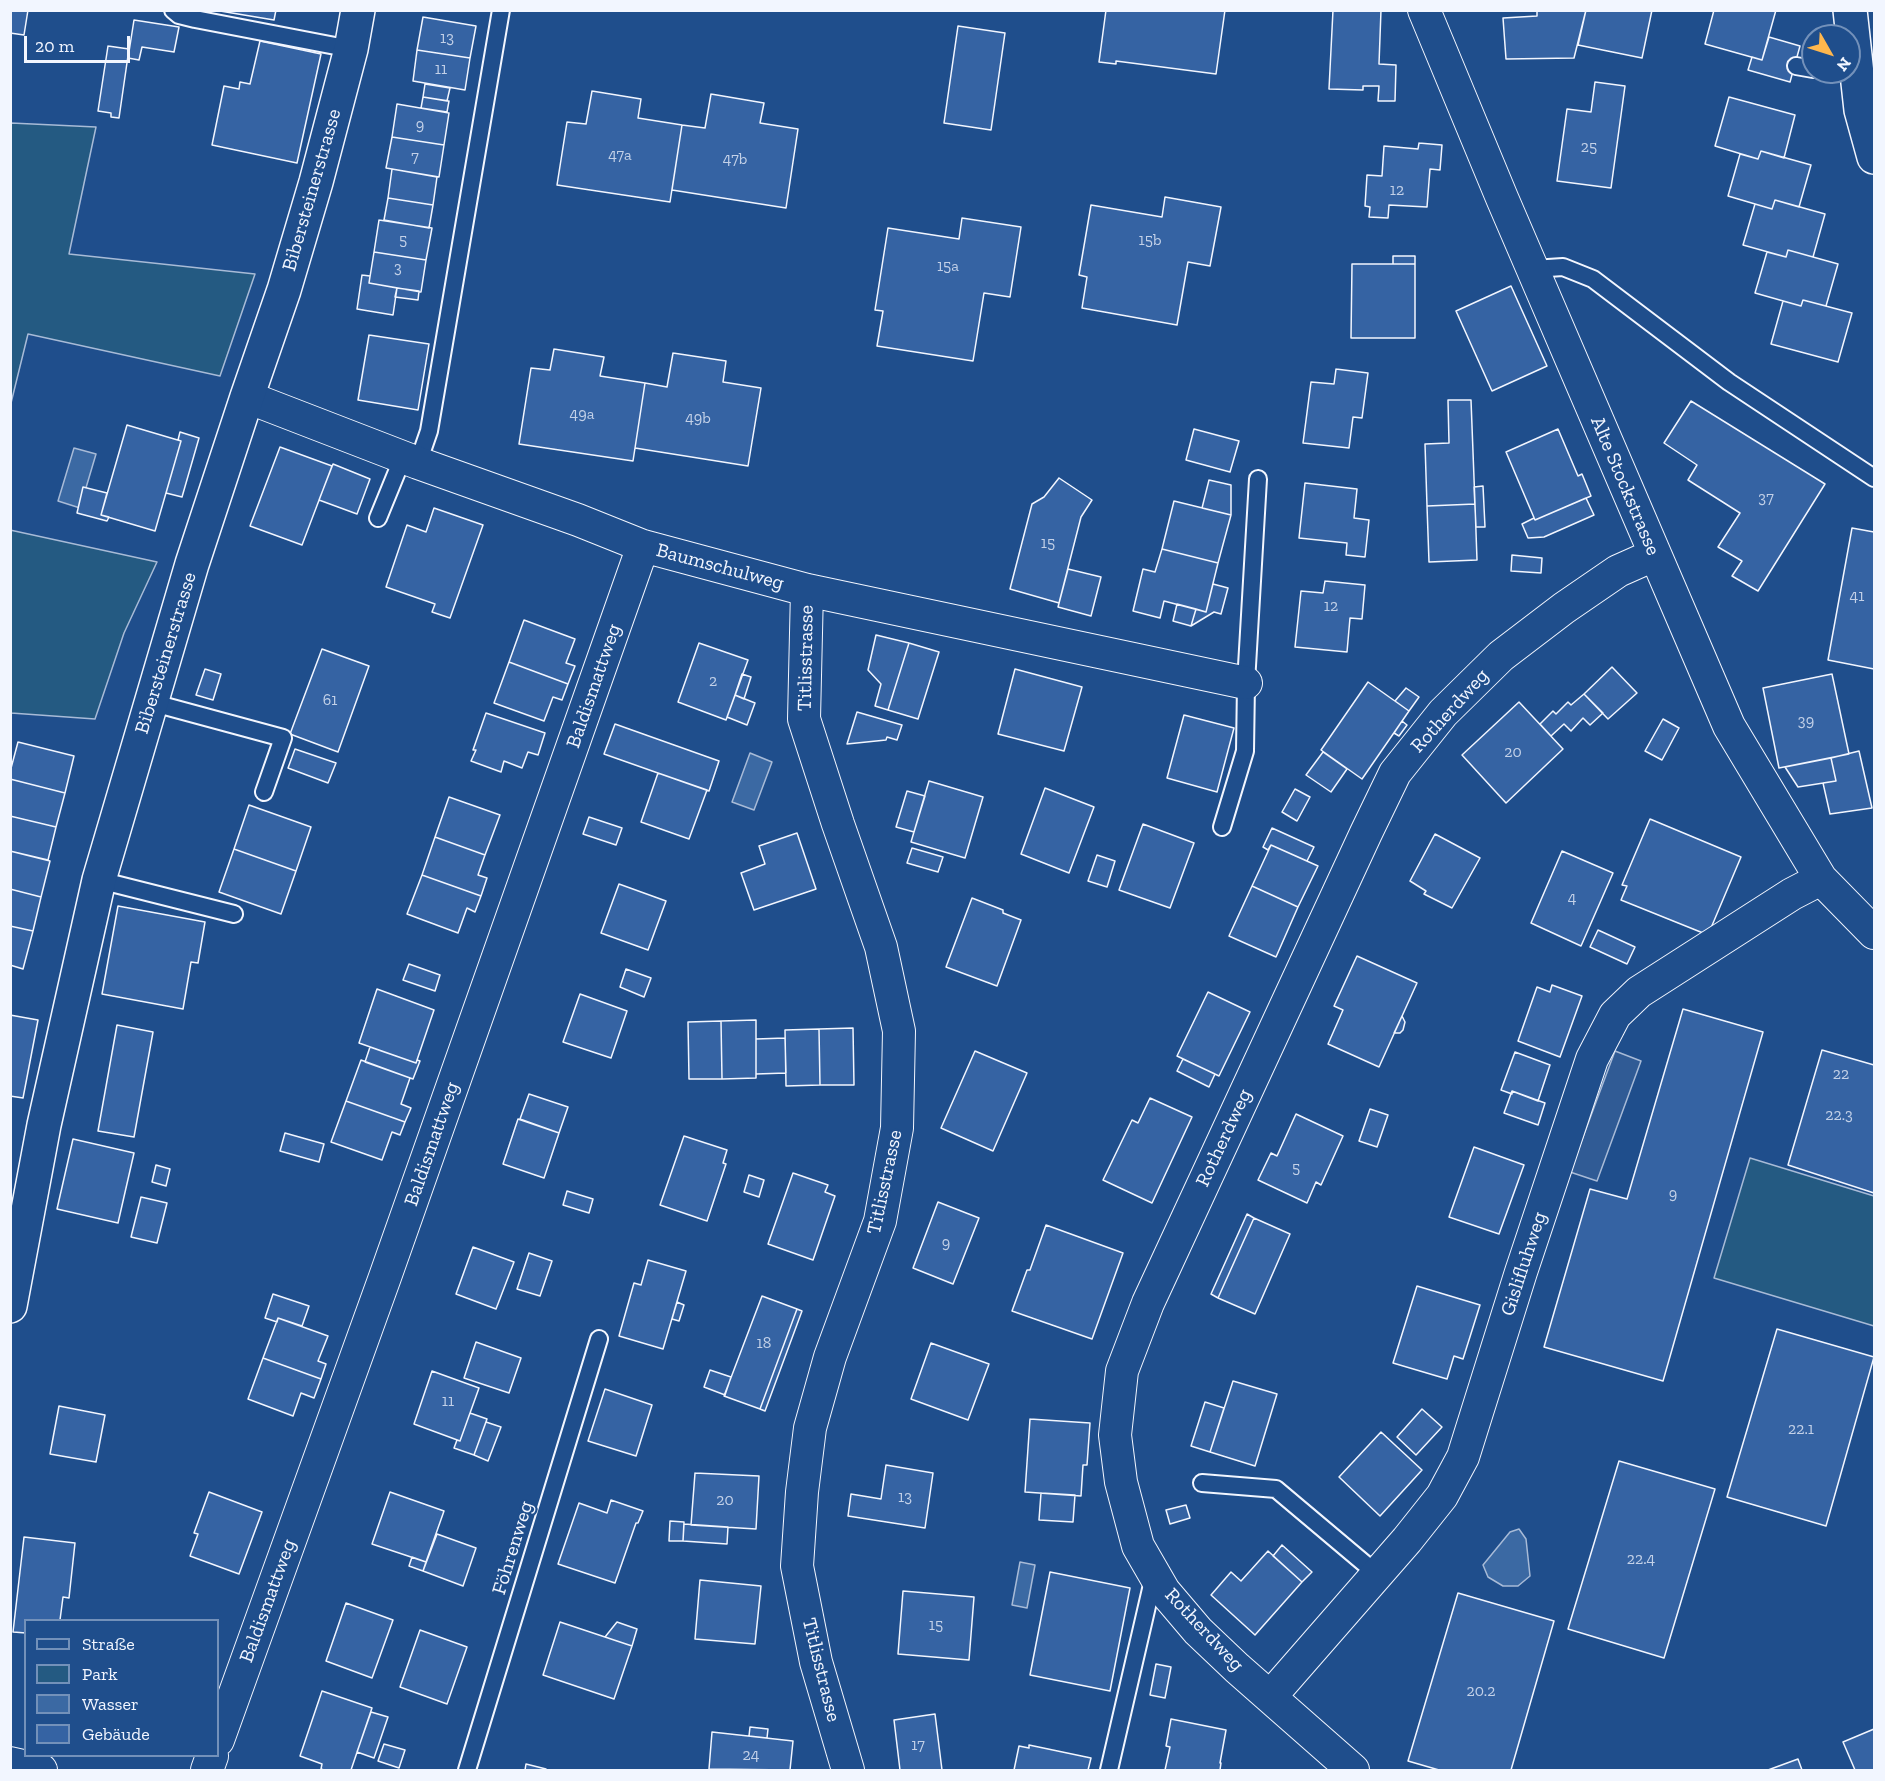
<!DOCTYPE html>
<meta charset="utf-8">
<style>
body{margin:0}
#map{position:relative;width:1885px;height:1781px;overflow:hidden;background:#1f4e8c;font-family:"Zilla Slab",serif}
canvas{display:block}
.frame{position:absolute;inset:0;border:12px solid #f2f6ff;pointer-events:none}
.legend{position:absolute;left:24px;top:1619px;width:195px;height:138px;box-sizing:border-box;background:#1f4e8c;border:2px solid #7391ba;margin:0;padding:8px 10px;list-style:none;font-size:18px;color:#f2f6ff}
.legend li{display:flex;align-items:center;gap:12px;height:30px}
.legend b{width:30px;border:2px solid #7391ba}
.north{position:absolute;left:1801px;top:24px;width:60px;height:60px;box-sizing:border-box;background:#1f4e8c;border:2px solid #7391ba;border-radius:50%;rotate:129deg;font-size:16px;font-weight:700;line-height:24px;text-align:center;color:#f2f6ff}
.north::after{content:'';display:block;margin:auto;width:21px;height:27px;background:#ffb74d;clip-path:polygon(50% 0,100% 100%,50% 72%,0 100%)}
.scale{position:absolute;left:24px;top:36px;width:106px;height:27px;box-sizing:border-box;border:3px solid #f2f6ff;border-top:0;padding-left:8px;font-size:18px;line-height:21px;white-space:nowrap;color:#f2f6ff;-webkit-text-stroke:4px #1f4e8c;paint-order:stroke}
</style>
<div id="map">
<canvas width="1885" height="1781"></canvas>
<div class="frame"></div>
<ul class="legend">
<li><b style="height:8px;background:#1f4e8c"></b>Straße</li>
<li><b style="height:16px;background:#245a82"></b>Park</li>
<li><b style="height:16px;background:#3b69a3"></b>Wasser</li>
<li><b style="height:16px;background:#3563a3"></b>Gebäude</li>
</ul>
<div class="north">N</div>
<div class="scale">20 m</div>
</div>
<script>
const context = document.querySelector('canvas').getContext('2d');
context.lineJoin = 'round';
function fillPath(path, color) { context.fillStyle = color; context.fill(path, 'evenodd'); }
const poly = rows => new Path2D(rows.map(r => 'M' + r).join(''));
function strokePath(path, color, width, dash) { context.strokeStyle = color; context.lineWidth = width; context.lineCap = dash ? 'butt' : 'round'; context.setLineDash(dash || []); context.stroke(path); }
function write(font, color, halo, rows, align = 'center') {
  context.font = font + ' "Zilla Slab",serif'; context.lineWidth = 4.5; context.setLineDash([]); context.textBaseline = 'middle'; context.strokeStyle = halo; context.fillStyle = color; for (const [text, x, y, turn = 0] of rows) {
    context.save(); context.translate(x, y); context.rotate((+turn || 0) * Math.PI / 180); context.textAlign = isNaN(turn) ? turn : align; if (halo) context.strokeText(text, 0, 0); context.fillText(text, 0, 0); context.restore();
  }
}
const green = poly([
 [11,123,96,127,69,254,255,274,220,376,28,334,11,403,11,123],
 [10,530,157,562,124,633,95,719,11,713,10,530],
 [1750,1158,1874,1196,1874,1326,1714,1278,1750,1158]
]);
const parking = poly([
 [1615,1051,1641,1061,1597,1181,1570,1172,1615,1051]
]);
const water = poly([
 [74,448,96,454,80,508,58,501,74,448],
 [750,753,772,762,754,810,732,802,750,753],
 [1519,1529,1526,1539,1530,1576,1518,1586,1503,1586,1488,1577,1483,1565,1510,1532,1519,1529],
 [1020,1562,1035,1565,1027,1608,1012,1605,1020,1562]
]);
const building = poly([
 [10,10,28,10,24,35,10,33,10,10],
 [214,10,276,10,274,20,214,10],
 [1106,10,1225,10,1216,74,1116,61,1116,64,1099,62,1106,10],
 [1333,10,1381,10,1379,64,1396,65,1395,101,1378,101,1379,86,1363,86,1363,90,1329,89,1333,10],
 [1537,10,1586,10,1574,58,1506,59,1503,18,1537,16,1537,10],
 [1586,10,1652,10,1642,58,1578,45,1586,10],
 [1714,10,1776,10,1762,60,1705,44,1714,10],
 [423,17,476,26,470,58,417,50,423,17],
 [134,20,179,27,174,52,142,47,139,60,128,58,134,20],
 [958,26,1005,33,991,130,944,123,958,26],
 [1769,37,1800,46,1790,82,1748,70,1752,57,1762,60,1769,37],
 [260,41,321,54,297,163,212,145,224,86,239,89,240,82,250,84,260,41],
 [108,46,129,49,119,118,111,117,111,113,98,111,108,46],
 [417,50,470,58,465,90,413,81,417,50],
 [1595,82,1625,86,1611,188,1557,181,1567,109,1591,112,1595,82],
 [425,84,450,88,447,101,423,97,425,84],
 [592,91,641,99,638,118,682,125,670,202,557,185,567,122,586,124,592,91],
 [711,94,764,103,760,123,798,129,786,208,672,190,682,125,705,128,711,94],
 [423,97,449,101,447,112,421,108,423,97],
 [1729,97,1795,115,1784,158,1761,151,1758,159,1715,146,1729,97],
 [397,104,449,113,444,145,392,137,397,104],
 [392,137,444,145,439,177,386,168,392,137],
 [1419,143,1442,145,1440,170,1430,169,1427,207,1389,205,1388,218,1369,217,1370,207,1365,206,1367,175,1382,176,1384,146,1418,149,1419,143],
 [1761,151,1811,165,1799,207,1775,200,1772,209,1728,196,1740,154,1758,159,1761,151],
 [392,169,437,177,433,205,388,198,392,169],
 [1165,197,1221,207,1210,266,1188,262,1177,325,1082,308,1087,277,1079,275,1091,205,1162,217,1165,197],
 [388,198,433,205,429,228,384,220,388,198],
 [1775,200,1825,214,1813,257,1788,250,1786,257,1743,245,1755,204,1772,209,1775,200],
 [962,218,1021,227,1010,297,984,293,973,361,877,346,883,311,875,310,888,228,959,239,962,218],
 [379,220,432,228,426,260,374,252,379,220],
 [1788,250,1838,264,1826,306,1803,300,1801,306,1755,293,1767,252,1786,257,1788,250],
 [374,252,426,260,421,292,369,283,374,252],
 [1393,256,1415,256,1415,264,1393,264,1393,256],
 [1352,264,1415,264,1415,338,1351,338,1352,264],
 [362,275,370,276,369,283,397,288,393,315,357,309,362,275],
 [1511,286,1547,366,1492,391,1456,311,1511,286],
 [397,288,419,291,418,300,395,297,397,288],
 [1803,300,1852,313,1838,362,1771,344,1783,301,1801,306,1803,300],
 [369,335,429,344,418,410,358,400,369,335],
 [554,349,604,357,600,376,645,383,633,461,519,444,531,368,550,370,554,349],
 [673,353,726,361,723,382,761,388,748,466,635,448,645,383,667,387,673,353],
 [1336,369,1368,373,1362,418,1353,417,1349,448,1303,443,1311,382,1334,384,1336,369],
 [1448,400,1471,400,1475,504,1427,506,1425,444,1449,443,1448,400],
 [1691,401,1825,484,1758,591,1732,576,1742,561,1718,547,1740,513,1688,480,1697,465,1664,443,1691,401],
 [127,425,181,441,155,531,101,515,127,425],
 [1194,429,1239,441,1230,472,1186,460,1194,429],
 [1558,429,1578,476,1582,474,1591,496,1535,520,1506,452,1558,429],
 [180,432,199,438,182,497,166,493,181,441,178,440,180,432],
 [280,447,332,466,302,545,250,526,280,447],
 [333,464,370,479,357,514,319,500,333,464],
 [1059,478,1092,500,1081,517,1059,603,1010,589,1032,504,1044,497,1059,478],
 [1209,480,1231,485,1231,515,1202,508,1209,480],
 [1305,483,1357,489,1354,518,1369,520,1365,557,1346,555,1347,543,1299,538,1305,483],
 [1483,486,1485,527,1476,527,1474,487,1483,486],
 [83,487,107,493,101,515,109,517,107,521,77,513,83,487],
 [1586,498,1594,515,1544,537,1528,538,1522,524,1534,518,1535,520,1586,498],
 [1174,501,1231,515,1218,563,1162,549,1174,501],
 [1475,504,1477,560,1429,562,1427,506,1475,504],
 [434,508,483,525,450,618,432,612,435,604,386,587,407,525,426,532,434,508],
 [1852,528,1874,532,1874,669,1828,660,1852,528],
 [1162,549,1218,563,1206,612,1164,601,1160,618,1133,611,1143,569,1155,572,1162,549],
 [1512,555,1542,558,1541,573,1511,571,1512,555],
 [1068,569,1101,577,1091,616,1058,607,1068,569],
 [1325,581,1365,585,1362,619,1350,618,1347,652,1295,647,1301,591,1323,593,1325,581],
 [1213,584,1228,588,1221,614,1214,612,1191,626,1196,609,1206,612,1213,584],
 [1177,604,1196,609,1191,626,1173,621,1177,604],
 [524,620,575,639,566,663,575,666,568,684,509,662,524,620],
 [876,635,909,643,888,710,875,706,881,684,868,670,876,635],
 [699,643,748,660,726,720,678,702,699,643],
 [909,643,939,652,918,719,888,710,909,643],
 [322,649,369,666,338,752,290,734,322,649],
 [509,662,568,684,562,700,553,697,544,721,494,703,509,662],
 [1612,667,1637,693,1608,719,1584,694,1612,667],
 [205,669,221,674,213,700,196,695,205,669],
 [1015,669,1082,687,1064,751,998,734,1015,669],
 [742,674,751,677,744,699,735,695,742,674],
 [1832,674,1849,754,1779,768,1763,688,1832,674],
 [1368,682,1409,711,1362,779,1321,750,1368,682],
 [1406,688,1419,697,1409,711,1395,701,1406,688],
 [1584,694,1603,713,1590,725,1583,718,1571,731,1564,724,1551,736,1540,724,1553,711,1556,714,1568,702,1571,705,1584,694],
 [735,695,755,703,747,725,727,717,735,695],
 [1519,702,1563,749,1506,803,1462,755,1519,702],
 [857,712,902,725,897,740,887,737,886,740,847,744,857,712],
 [486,713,545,733,538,755,528,752,522,768,504,761,501,772,471,761,476,750,473,750,486,713],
 [1184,715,1234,728,1217,792,1167,778,1184,715],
 [1663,719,1679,728,1662,760,1645,751,1663,719],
 [1402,721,1407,725,1399,736,1394,733,1402,721],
 [615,724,719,761,709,791,604,754,615,724],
 [18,742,74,756,65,793,10,779,10,772,18,742],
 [295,749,336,763,328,783,288,768,295,749],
 [1859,751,1872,808,1830,814,1823,783,1836,781,1831,758,1859,751],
 [1323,752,1347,769,1331,792,1306,775,1323,752],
 [1831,758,1836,781,1798,787,1785,767,1831,758],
 [658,773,707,790,689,839,641,822,658,773],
 [10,779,65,793,56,827,10,816,10,779],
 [929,781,983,797,965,858,911,842,929,781],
 [1045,788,1094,807,1069,873,1021,854,1045,788],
 [1295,789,1310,797,1297,821,1282,812,1295,789],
 [907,791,925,796,914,832,896,827,907,791],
 [449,797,500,815,485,855,435,837,449,797],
 [249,805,311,827,296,871,234,849,249,805],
 [10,816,56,827,48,860,10,851,10,816],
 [589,817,622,828,616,845,583,834,589,817],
 [1650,819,1741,857,1708,935,1621,900,1627,886,1622,885,1650,819],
 [1143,824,1194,843,1170,908,1119,890,1143,824],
 [1272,828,1314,847,1307,861,1271,845,1268,850,1263,847,1272,828],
 [797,833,816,889,754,910,741,873,765,864,759,846,797,833],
 [1435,834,1480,858,1452,908,1424,894,1426,891,1410,881,1435,834],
 [435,837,485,855,478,875,487,878,481,896,422,875,435,837],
 [1271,845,1318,866,1298,907,1252,886,1271,845],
 [912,848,943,857,938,872,907,863,912,848],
 [234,849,296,871,281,914,219,892,234,849],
 [10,851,50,861,41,897,10,889,10,851],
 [1562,851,1613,873,1581,946,1531,923,1562,851],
 [1097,855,1115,861,1107,887,1088,881,1097,855],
 [422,875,481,896,475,912,467,908,458,933,407,914,422,875],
 [619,884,666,901,648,950,601,933,619,884],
 [1252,886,1298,907,1276,957,1229,936,1252,886],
 [10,889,41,897,33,931,10,926,10,889],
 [972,898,1003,910,1003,913,1021,920,997,986,946,967,972,898],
 [118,906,205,922,198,963,191,962,183,1009,102,994,118,906],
 [10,926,33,931,23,969,10,965,10,926],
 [1598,930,1635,947,1627,964,1590,947,1598,930],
 [1357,956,1417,983,1379,1067,1328,1044,1343,1010,1334,1006,1357,956],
 [409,964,440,975,435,991,403,980,409,964],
 [626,969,651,978,644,997,620,987,626,969],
 [1552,985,1582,996,1560,1057,1518,1041,1537,987,1550,992,1552,985],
 [377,989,434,1010,416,1063,359,1043,377,989],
 [1208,992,1250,1012,1219,1076,1177,1056,1208,992],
 [580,994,627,1011,611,1058,563,1042,580,994],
 [1683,1009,1763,1032,1663,1381,1544,1347,1590,1189,1627,1199,1683,1009],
 [10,1015,38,1020,23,1098,10,1096,10,1015],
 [1402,1016,1405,1022,1403,1030,1400,1033,1394,1033,1402,1016],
 [756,1020,756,1078,722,1079,721,1021,756,1020],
 [721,1021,722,1079,689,1079,688,1022,721,1021],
 [117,1025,153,1032,134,1137,98,1131,117,1025],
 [853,1028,854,1085,820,1085,819,1029,853,1028],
 [819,1029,820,1085,786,1086,785,1030,819,1029],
 [785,1038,786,1073,756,1074,756,1039,785,1038],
 [370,1047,416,1063,417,1060,420,1061,413,1079,365,1062,370,1047],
 [1822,1050,1874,1065,1874,1193,1788,1165,1822,1050],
 [975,1051,1027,1073,993,1151,941,1128,975,1051],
 [1515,1052,1550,1065,1538,1101,1512,1091,1512,1094,1501,1090,1515,1052],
 [1183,1059,1215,1074,1209,1087,1177,1071,1183,1059],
 [361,1060,410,1078,401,1104,411,1108,405,1122,346,1101,361,1060],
 [1512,1091,1545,1103,1538,1125,1504,1113,1512,1091],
 [529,1094,568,1107,559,1133,520,1119,529,1094],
 [1150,1098,1192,1117,1152,1203,1103,1180,1132,1120,1138,1123,1150,1098],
 [346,1101,405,1122,400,1135,392,1132,382,1160,331,1142,346,1101],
 [1370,1109,1388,1115,1377,1147,1359,1141,1370,1109],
 [1296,1114,1343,1136,1321,1185,1316,1182,1307,1203,1258,1180,1271,1153,1277,1156,1296,1114],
 [518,1119,559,1133,544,1178,503,1164,518,1119],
 [285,1133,324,1144,319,1162,280,1151,285,1133],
 [684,1136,727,1150,723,1163,726,1164,707,1221,660,1205,684,1136],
 [73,1139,134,1153,118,1223,57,1209,73,1139],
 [1474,1147,1524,1165,1499,1234,1449,1217,1474,1147],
 [156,1165,170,1169,166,1186,152,1182,156,1165],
 [793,1173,828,1185,825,1192,835,1196,813,1260,768,1244,793,1173],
 [749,1175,764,1180,759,1197,744,1192,749,1175],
 [567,1191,593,1199,589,1213,563,1205,567,1191],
 [141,1197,167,1203,157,1243,131,1237,141,1197],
 [938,1202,979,1218,953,1284,913,1268,938,1202],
 [1247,1214,1254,1218,1218,1298,1211,1294,1247,1214],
 [1254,1218,1290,1234,1255,1314,1218,1298,1254,1218],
 [1046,1225,1123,1253,1092,1339,1012,1311,1027,1270,1030,1270,1046,1225],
 [473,1247,514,1262,496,1309,456,1294,473,1247],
 [529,1253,552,1261,540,1296,517,1289,529,1253],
 [648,1260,686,1271,663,1349,619,1336,634,1283,641,1285,648,1260],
 [1417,1286,1480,1305,1463,1359,1454,1356,1447,1379,1393,1363,1417,1286],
 [273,1294,309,1306,302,1326,278,1318,277,1322,265,1318,273,1294],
 [762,1296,797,1309,760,1409,724,1396,762,1296],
 [677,1302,684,1305,679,1321,672,1319,677,1302],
 [797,1309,802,1311,765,1411,760,1409,797,1309],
 [278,1318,328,1336,318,1361,326,1364,321,1379,263,1358,278,1318],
 [1777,1329,1874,1357,1826,1526,1727,1497,1777,1329],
 [476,1342,521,1358,509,1393,464,1378,476,1342],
 [931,1343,989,1364,968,1420,911,1399,931,1343],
 [263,1358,321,1379,314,1398,301,1393,293,1416,248,1399,263,1358],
 [710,1370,731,1377,725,1395,704,1387,710,1370],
 [432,1371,479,1388,460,1441,414,1424,432,1371],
 [1233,1381,1277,1394,1255,1466,1210,1452,1233,1381],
 [605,1389,652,1405,636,1456,588,1441,605,1389],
 [1205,1402,1224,1408,1210,1452,1191,1446,1205,1402],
 [59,1406,105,1415,96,1462,50,1454,59,1406],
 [1422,1409,1442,1427,1416,1455,1397,1437,1422,1409],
 [470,1413,487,1419,474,1455,454,1448,457,1440,460,1441,470,1413],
 [1030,1419,1090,1423,1087,1465,1083,1465,1081,1496,1025,1492,1030,1419],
 [486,1422,501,1427,488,1461,474,1455,486,1422],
 [1381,1432,1422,1470,1380,1516,1339,1477,1381,1432],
 [1619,1461,1715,1489,1664,1658,1568,1629,1619,1461],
 [886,1465,933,1473,925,1528,848,1516,851,1494,881,1499,886,1465],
 [695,1473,759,1476,756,1529,691,1525,695,1473],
 [209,1492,262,1512,239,1574,190,1556,198,1534,194,1533,209,1492],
 [390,1492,444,1511,426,1562,372,1544,390,1492],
 [1041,1493,1075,1495,1073,1522,1039,1520,1041,1493],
 [611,1500,643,1511,638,1523,636,1523,615,1583,558,1564,579,1503,607,1513,611,1500],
 [1186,1505,1190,1518,1170,1524,1166,1510,1186,1505],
 [670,1521,684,1522,683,1541,669,1541,670,1521],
 [684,1524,728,1527,727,1544,683,1541,684,1524],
 [437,1534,476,1548,463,1586,423,1571,437,1534],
 [24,1537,75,1543,69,1598,63,1597,60,1620,26,1620,26,1633,13,1632,24,1537],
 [1282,1545,1312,1572,1302,1582,1273,1556,1282,1545],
 [1268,1551,1302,1582,1255,1635,1211,1595,1231,1572,1241,1581,1268,1551],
 [412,1557,426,1562,423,1571,409,1566,412,1557],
 [1050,1572,1130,1588,1110,1691,1030,1675,1050,1572],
 [700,1580,761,1586,755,1644,695,1639,700,1580],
 [903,1591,974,1597,969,1660,898,1654,903,1591],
 [1458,1593,1554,1621,1511,1770,1439,1770,1408,1761,1458,1593],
 [346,1603,393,1620,372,1678,326,1661,346,1603],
 [560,1622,632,1646,614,1699,543,1675,560,1622],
 [617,1622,637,1629,632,1646,605,1637,617,1622],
 [420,1630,467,1647,447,1704,400,1687,420,1630],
 [1156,1664,1171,1667,1165,1698,1150,1695,1156,1664],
 [322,1691,372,1708,351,1770,324,1770,321,1769,322,1764,300,1756,322,1691],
 [371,1712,388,1717,374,1758,357,1752,371,1712],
 [935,1714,942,1770,900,1770,894,1720,935,1714],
 [1171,1719,1226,1730,1220,1763,1221,1763,1220,1770,1165,1770,1170,1747,1166,1746,1171,1719],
 [750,1727,768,1729,767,1738,749,1736,750,1727],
 [1874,1729,1874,1770,1855,1770,1843,1742,1874,1729],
 [712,1732,793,1741,790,1770,709,1769,712,1732],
 [384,1744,405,1750,399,1768,378,1761,384,1744],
 [1029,1745,1091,1758,1088,1770,1014,1770,1019,1746,1029,1748,1029,1745],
 [1798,1759,1802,1770,1768,1770,1798,1759],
 [526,1764,546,1769,546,1770,525,1770,526,1764]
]);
const lane = poly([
 [173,10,179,15,195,19,351,49],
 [1796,66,1813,69],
 [1533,269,1563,267,1593,279,1729,382,1874,478],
 [418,463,429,431,501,10],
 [378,518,403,457],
 [150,702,283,738,264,792],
 [1222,827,1245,751,1246,683,1258,479],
 [99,880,234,914],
 [1202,1483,1276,1489,1377,1574],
 [467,1770,599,1339],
 [1109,1770,1154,1576]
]);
const street = poly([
 [1424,10,1502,198,1729,726,1821,879,1874,933],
 [247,397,418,463,578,520,643,546,807,590,1246,683],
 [807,590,804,719,838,824,881,947,899,1031,897,1128,880,1221,830,1357,810,1428,802,1492,797,1566,816,1662,848,1770],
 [1270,1697,1407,1540,1442,1496,1463,1457,1521,1272,1592,1059,1615,1015,1639,992,1792,894,1821,879],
 [218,1740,385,1277,643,546],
 [10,1763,41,1770],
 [207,1770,212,1756],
 [1353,1770,1237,1668,1198,1631,1164,1591,1138,1546,1121,1482,1115,1435,1122,1371,1148,1303,1366,833,1395,773,1443,713,1501,656,1564,608,1618,571,1654,555]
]);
const secondary = poly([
 [1850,10,1861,110,1874,157],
 [10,1306,44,1125,99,880,192,564,247,397,284,290,316,182,351,49,358,10]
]);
const numberNames = [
 ["13",447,38],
 ["11",441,69],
 ["9",420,125],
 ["25",1589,147],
 ["47a",620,155],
 ["7",415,157],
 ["47b",735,159],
 ["12",1397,190],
 ["5",403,240],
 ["15b",1150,240],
 ["15a",948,266],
 ["3",398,268],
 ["49a",582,414],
 ["49b",698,418],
 ["37",1766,498],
 ["15",1048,543],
 ["41",1857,596],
 ["12",1331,606],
 ["2",713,681],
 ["61",330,700],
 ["39",1806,721],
 ["20",1513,752],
 ["4",1572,898],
 ["22",1841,1074],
 ["22.3",1839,1115],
 ["5",1296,1168],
 ["9",1673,1194],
 ["9",946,1243],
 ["18",764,1343],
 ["11",448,1401],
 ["22.1",1801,1429],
 ["13",905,1497],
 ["20",725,1500],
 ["22.4",1641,1559],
 ["15",936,1625],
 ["20.2",1481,1691],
 ["17",918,1745],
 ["24",751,1755]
];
const streetNames = [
 ["Bibersteinerstrasse",312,190,-74],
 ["Alte Stockstrasse",1625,486,67],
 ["Baumschulweg",720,567,15],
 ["Bibersteinerstrasse",166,653,-73],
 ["Titlisstrasse",806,658,-89],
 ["Baldismattweg",594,686,-71],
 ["Rotherdweg",1450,711,-48],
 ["Rotherdweg",1224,1138,-65],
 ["Baldismattweg",432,1144,-71],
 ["Titlisstrasse",885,1182,-78],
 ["Gislifluhweg",1524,1264,-72],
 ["Föhrenweg",513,1548,-73],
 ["Baldismattweg",268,1601,-70],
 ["Rotherdweg",1204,1630,47],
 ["Titlisstrasse",821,1670,76]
];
fillPath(green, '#245a82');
strokePath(green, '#a8bbd7', 1.5);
fillPath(parking, '#305b95');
strokePath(parking, '#a8bbd7', 1.5);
fillPath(water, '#3b69a3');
strokePath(water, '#a8bbd7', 1.5);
fillPath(building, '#3563a3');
strokePath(building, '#f2f6ff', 1.5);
strokePath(lane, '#f2f6ff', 20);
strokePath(street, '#f2f6ff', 34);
strokePath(secondary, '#f2f6ff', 36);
strokePath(lane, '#1f4e8c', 16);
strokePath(street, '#1f4e8c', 32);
strokePath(secondary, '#1f4e8c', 33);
write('16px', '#c3d1e8', null, numberNames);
write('20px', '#f2f6ff', '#1f4e8c', streetNames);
</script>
